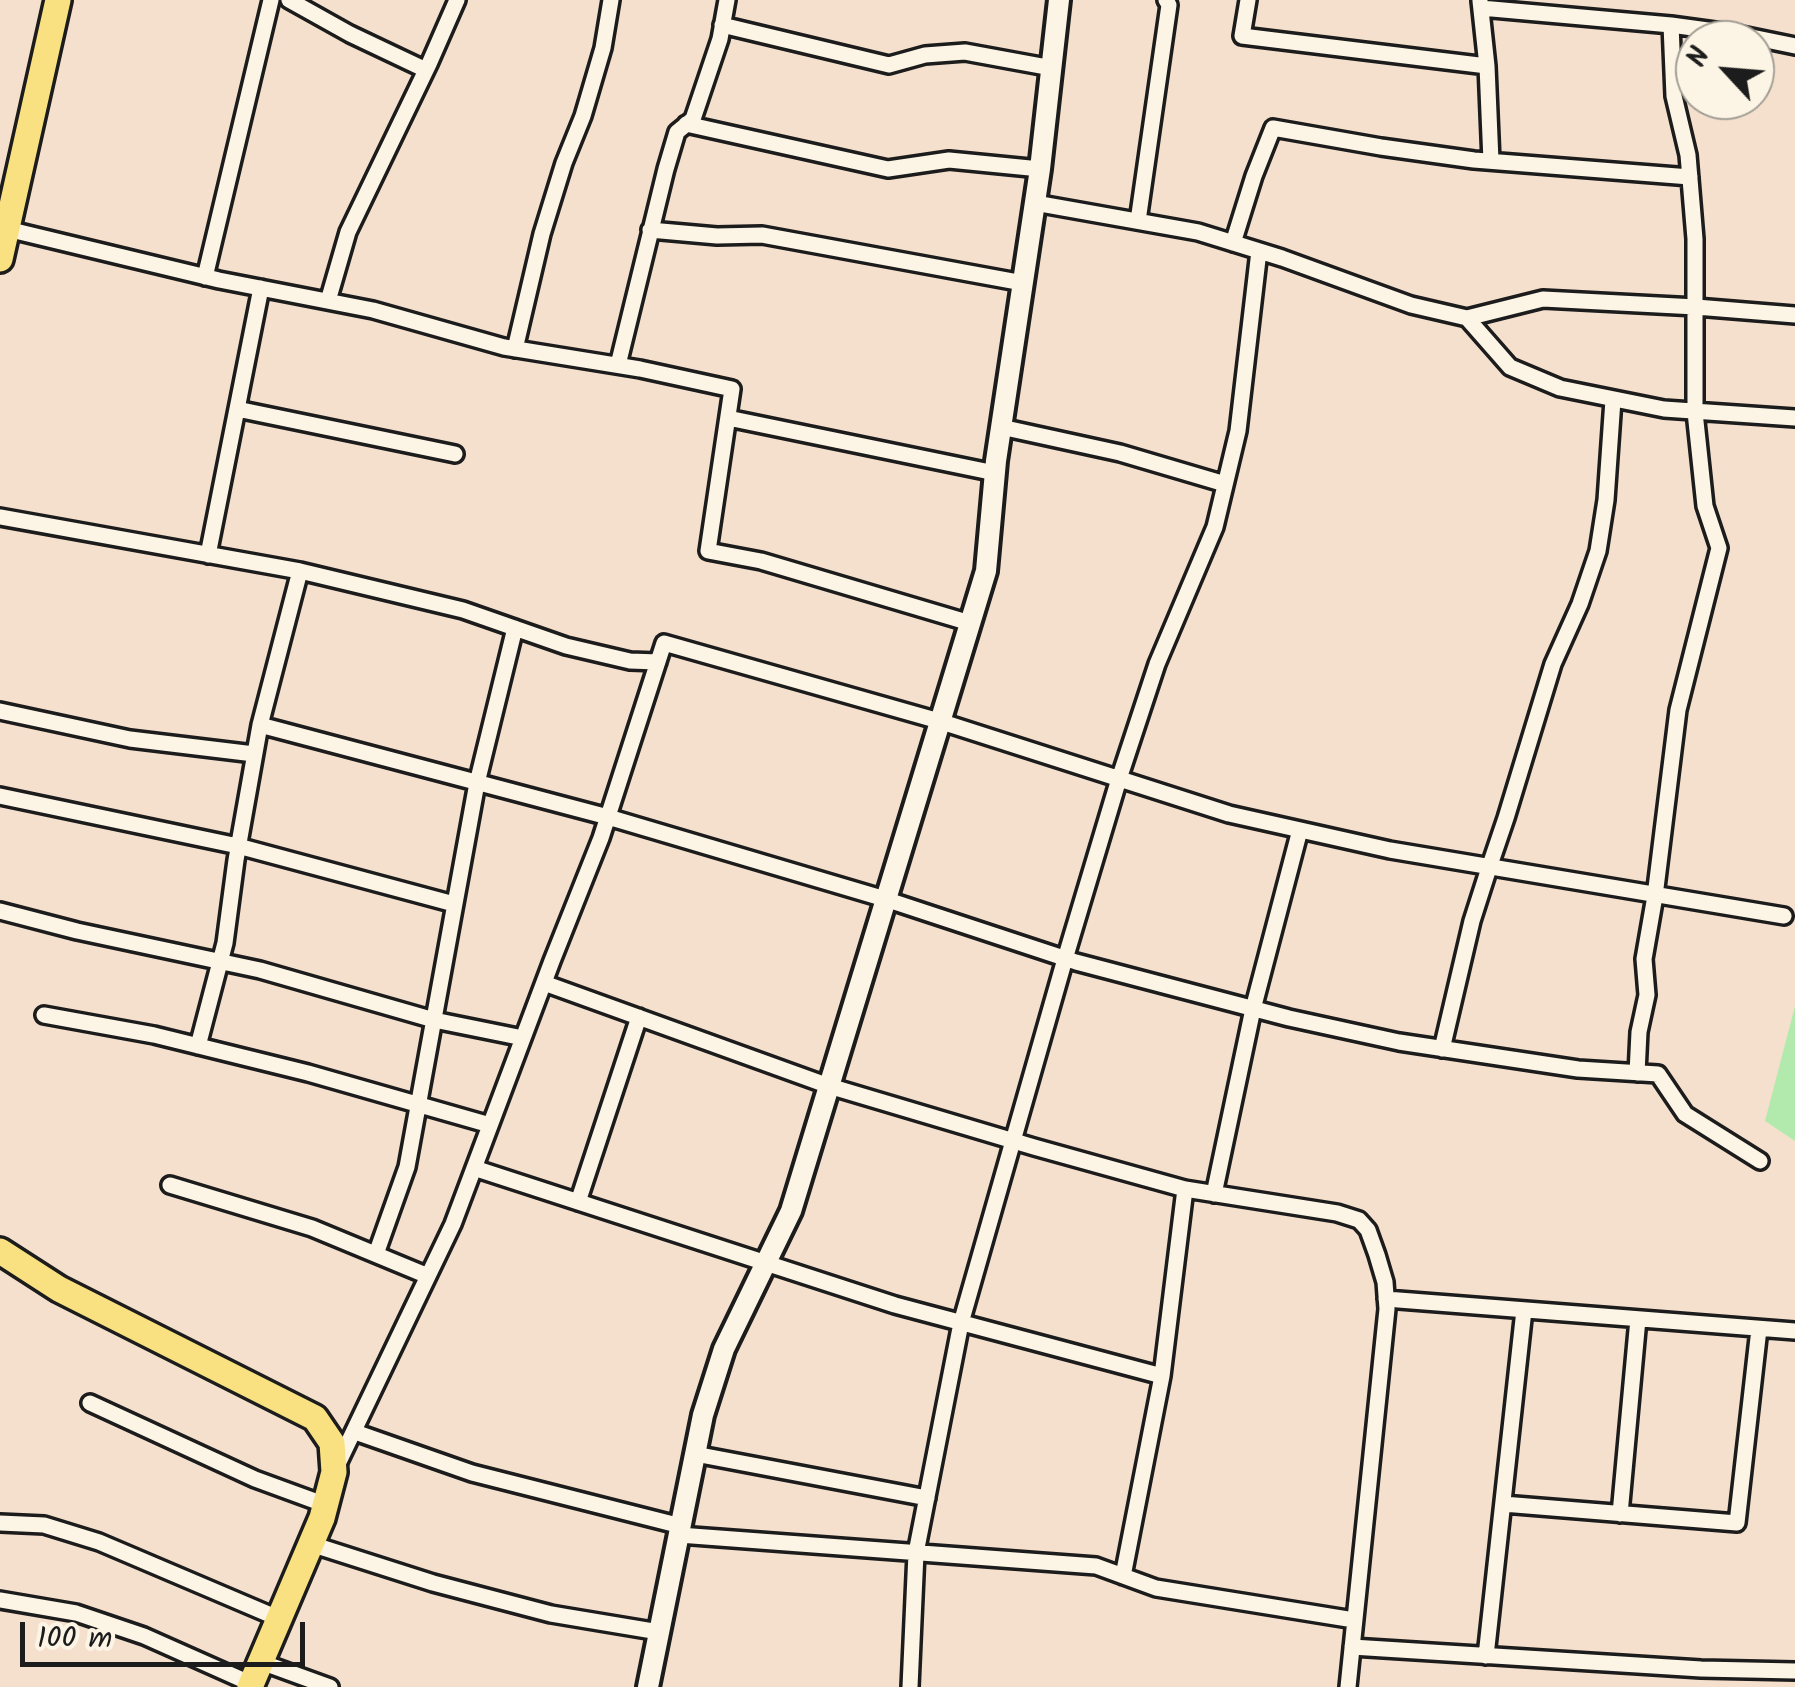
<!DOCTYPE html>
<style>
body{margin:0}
#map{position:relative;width:1795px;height:1687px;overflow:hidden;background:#f4e0cd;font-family:Kalam,sans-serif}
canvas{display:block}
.north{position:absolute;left:1675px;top:20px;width:100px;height:100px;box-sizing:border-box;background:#fcf5e5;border:2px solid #a29e95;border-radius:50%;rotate:296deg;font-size:28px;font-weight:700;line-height:40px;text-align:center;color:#1c1c1c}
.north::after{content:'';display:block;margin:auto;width:35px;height:45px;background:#1c1c1c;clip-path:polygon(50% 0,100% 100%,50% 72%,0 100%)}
.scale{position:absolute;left:20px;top:1622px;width:285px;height:45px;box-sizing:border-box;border:5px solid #1c1c1c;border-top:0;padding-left:12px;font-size:30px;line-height:35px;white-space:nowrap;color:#1c1c1c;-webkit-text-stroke:8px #fcf5e5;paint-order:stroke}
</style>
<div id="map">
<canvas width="1795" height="1687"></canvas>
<div class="north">N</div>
<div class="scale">100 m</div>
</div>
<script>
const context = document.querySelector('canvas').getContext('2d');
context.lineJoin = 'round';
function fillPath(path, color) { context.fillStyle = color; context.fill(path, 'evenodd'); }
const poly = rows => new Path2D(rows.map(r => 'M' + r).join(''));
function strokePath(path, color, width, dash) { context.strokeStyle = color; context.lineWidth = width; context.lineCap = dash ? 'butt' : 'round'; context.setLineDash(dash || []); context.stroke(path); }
const green = poly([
 [1795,1006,1795,1141,1765,1121]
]);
const minor = poly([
 [289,0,350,34,426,70],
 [1248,0,1242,36,1487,66],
 [1480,1,1487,66,1491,161],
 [1481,8,1671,25,1737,34,1795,46],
 [722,25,889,65,925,55,965,52,1052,68],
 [686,124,888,169,949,160,1040,169],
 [1035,203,1198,232,1282,258,1411,305,1467,318,1510,367,1560,388,1664,409,1795,418],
 [1138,221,1169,5,1166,0],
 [7,229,219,280,373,310,504,347,640,369,732,389,708,551,761,561,970,623],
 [650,230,717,236,762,235,1023,283],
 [1233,243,1254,176,1273,128,1381,147,1474,160,1690,177],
 [205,277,271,0],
 [328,301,348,232,429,64,457,0],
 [1467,318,1543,299,1696,307,1795,315],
 [515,349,542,234,564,163,583,116,603,48,611,0],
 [618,365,666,169,677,132,693,119,720,39,727,0],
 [237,409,455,454],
 [728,418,995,473],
 [1001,427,1120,453,1225,484],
 [0,517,300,571,463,610,566,646,630,661,658,662],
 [208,555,261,288],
 [0,711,130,739,254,754],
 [260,725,608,817,885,899,1076,962,1289,1018,1399,1042,1578,1069,1658,1074,1685,1114,1760,1161],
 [0,796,238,846,454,904],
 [0,911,77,931,260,970,434,1020,523,1038],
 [544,983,829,1086,1034,1147,1185,1189,1337,1213,1359,1220,1368,1230,1377,1255,1385,1282,1387,1309,1348,1687],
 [44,1015,154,1035,308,1073,490,1125],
 [198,1046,225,943,236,860,260,725,300,571],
 [1442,1049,1472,921,1489,868,1506,818,1553,664,1580,604,1598,551,1606,500,1613,400],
 [1637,1073,1639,1032,1647,995,1644,959,1655,896,1678,710,1719,548,1705,506,1695,412,1695,239,1688,155,1674,96,1671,25],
 [474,1168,895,1305,1162,1376],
 [170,1185,312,1228,428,1276],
 [1214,1194,1253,1009,1300,830],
 [578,1202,639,1017],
 [376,1254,407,1167,477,783,515,628],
 [1386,1299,1795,1331],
 [90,1403,255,1479,326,1505],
 [355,1432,472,1473,681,1526],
 [695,1454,927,1498],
 [336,1468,453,1224,552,961,601,838,664,643,939,721,1229,814,1390,850,1784,916],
 [1503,1504,1737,1523,1759,1329],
 [1620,1514,1638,1319],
 [0,1523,44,1525,99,1542,280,1619],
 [679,1535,1096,1566,1156,1588,1354,1620],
 [311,1544,433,1583,551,1614,659,1632],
 [1123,1576,1162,1376,1185,1189],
 [0,1600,76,1613,144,1636,252,1684],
 [1352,1647,1701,1669,1795,1671],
 [1486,1656,1524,1310],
 [261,1662,330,1687],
 [910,1687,916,1553,961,1323,1065,959,1119,779,1157,664,1215,527,1238,431,1259,251]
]);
const tertiary = poly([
 [648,1687,703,1415,724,1349,791,1211,986,571,996,461,1040,169,1059,0]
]);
const trunk = poly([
 [0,259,58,0],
 [0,1251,59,1289,315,1418,332,1443,334,1472,322,1518,250,1687]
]);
fillPath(green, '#b2eaae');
strokePath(minor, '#1c1c1c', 22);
strokePath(tertiary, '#1c1c1c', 28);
strokePath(trunk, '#1c1c1c', 32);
strokePath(minor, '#fcf5e5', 15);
strokePath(tertiary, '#fcf5e5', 20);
strokePath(trunk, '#f9e181', 25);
</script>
